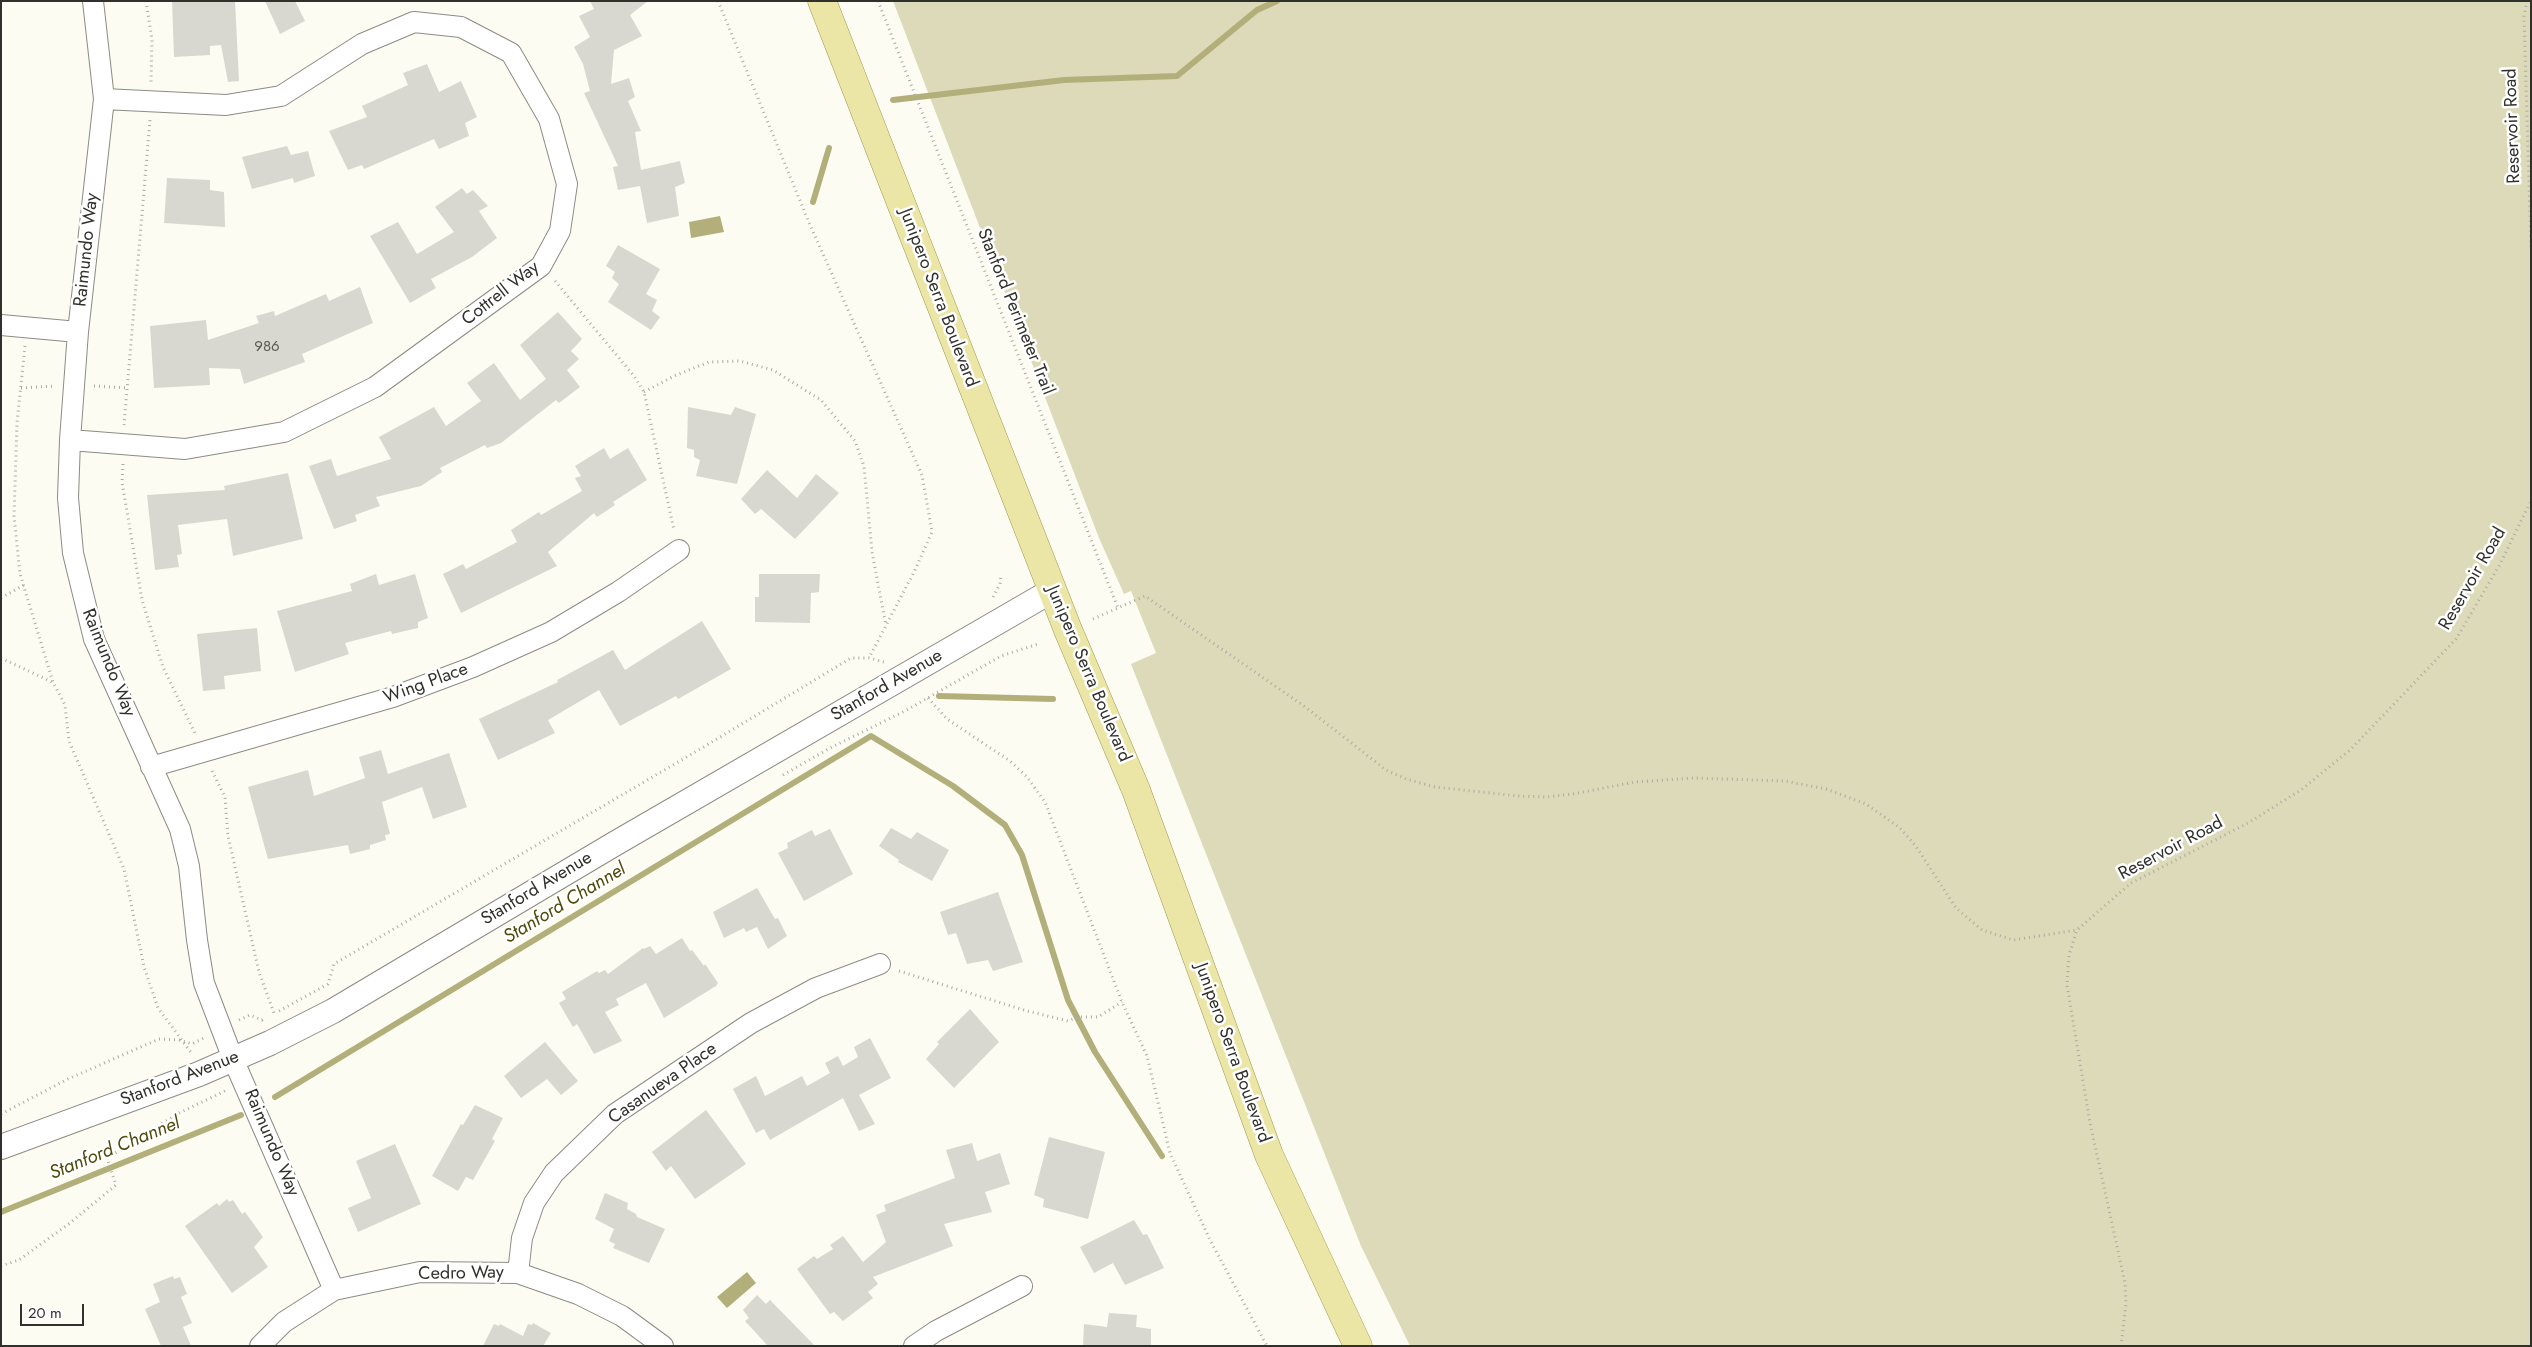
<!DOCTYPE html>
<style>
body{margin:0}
#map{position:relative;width:2532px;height:1347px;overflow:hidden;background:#fcfcf3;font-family:Jost,sans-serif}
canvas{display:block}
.frame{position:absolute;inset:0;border:2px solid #30302c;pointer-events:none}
.scale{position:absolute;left:20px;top:1304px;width:64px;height:22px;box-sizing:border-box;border:2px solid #30302c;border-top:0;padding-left:6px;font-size:15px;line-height:18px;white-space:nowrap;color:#30302c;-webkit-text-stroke:4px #fff;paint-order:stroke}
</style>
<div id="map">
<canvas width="2532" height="1347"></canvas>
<div class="frame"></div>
<div class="scale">20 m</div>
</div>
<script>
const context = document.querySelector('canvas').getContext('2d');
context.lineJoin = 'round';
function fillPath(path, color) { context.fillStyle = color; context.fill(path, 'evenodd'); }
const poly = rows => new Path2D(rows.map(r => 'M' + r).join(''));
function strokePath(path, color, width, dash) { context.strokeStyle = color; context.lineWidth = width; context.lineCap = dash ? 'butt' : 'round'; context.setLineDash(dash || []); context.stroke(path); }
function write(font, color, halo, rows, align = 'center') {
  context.font = font + ' Jost,sans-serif'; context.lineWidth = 5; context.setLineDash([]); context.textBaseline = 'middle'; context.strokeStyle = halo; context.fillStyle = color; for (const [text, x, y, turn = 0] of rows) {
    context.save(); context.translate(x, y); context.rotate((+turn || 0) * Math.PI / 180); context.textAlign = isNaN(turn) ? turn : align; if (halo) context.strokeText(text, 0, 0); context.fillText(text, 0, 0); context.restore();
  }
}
const green = poly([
 [893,1,2531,1,2531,1346,1410,1346,1361,1246,1131,664,1156,653,1131,591,1124,594,1099,538]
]);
const water = poly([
 [720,216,724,232,691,238,689,222],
 [747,1272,756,1283,727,1308,717,1297]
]);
const stream = poly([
 [893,100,1064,80,1177,76,1257,10,1277,1],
 [813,202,829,148],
 [939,696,1053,699],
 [275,1097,871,736,953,786,1005,825,1022,855,1068,1000,1095,1052,1162,1156],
 [1,1212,241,1115]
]);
const building = poly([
 [172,1,235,1,239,81,228,82,221,45,210,46,210,55,174,57],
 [265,1,295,1,305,21,280,34],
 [590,1,648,1,630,15,642,36,614,50,611,84,629,78,635,97,628,101,641,131,635,132,641,170,680,161,685,183,675,187,679,216,647,223,640,186,618,190,613,167,618,166,584,93,590,91,583,64,574,47,590,37,579,16,594,9],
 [427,64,439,92,461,81,477,117,465,123,469,136,439,149,434,139,364,169,362,165,348,170,329,131,367,117,362,106,408,85,403,73],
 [287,146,291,155,308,151,315,176,294,183,293,178,252,189,242,157],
 [167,178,210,180,210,190,224,192,225,227,164,223],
 [462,188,467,194,473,190,488,206,479,211,497,238,472,257,431,279,436,288,410,303,370,236,398,222,417,254,454,232,435,207],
 [618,245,660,269,646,294,657,300,652,311,660,317,651,330,608,302,619,284,612,278,615,272,606,266],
 [360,287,373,323,302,354,305,362,244,384,240,369,209,368,210,385,154,388,150,326,206,320,208,340,259,323,256,316,274,311,275,316,326,294,329,301],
 [558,312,582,339,571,351,579,359,567,370,580,387,559,403,556,400,501,443,487,448,485,445,440,468,442,472,421,486,376,497,380,506,355,515,357,521,334,529,309,466,331,459,337,476,391,459,379,437,434,407,446,426,481,401,467,383,494,363,520,400,546,379,520,345],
 [688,407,731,415,735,407,756,414,737,484,696,476,700,460,694,457,694,450,687,448],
 [604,448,610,459,628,448,647,480,613,502,615,505,597,517,594,513,548,552,557,566,461,613,443,574,463,564,466,569,517,542,511,530,539,512,541,515,582,491,575,478,581,476,575,466],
 [767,470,797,498,816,474,839,493,795,539,761,509,755,514,741,499],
 [288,473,303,539,233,556,227,519,178,525,182,554,177,555,179,567,155,570,147,495,225,490,224,486],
 [376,574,379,585,415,574,428,618,418,622,418,628,392,634,391,631,345,643,349,654,295,672,277,611,352,591,350,584],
 [759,574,820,574,819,592,811,593,810,623,755,622,755,597,759,597],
 [702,621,731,669,678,699,676,696,620,726,599,690,548,720,555,733,498,760,479,719,558,682,557,680,613,650,625,670],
 [257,628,261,671,224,676,225,689,203,691,197,634],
 [381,750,388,774,449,753,467,807,433,819,422,787,382,802,390,834,385,835,386,840,370,845,370,849,350,854,348,845,268,859,248,787,308,770,314,796,365,778,359,757],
 [891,828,911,839,917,832,949,850,932,881,898,862,899,860,879,846],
 [830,829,853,874,804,901,778,853,788,848,787,843,812,830,815,836],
 [757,888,775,919,778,918,787,936,768,949,757,927,746,932,744,928,724,938,713,912],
 [998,892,1023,962,993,971,988,960,967,964,956,933,948,935,940,912],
 [682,938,690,951,692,950,704,966,705,964,718,983,716,986,664,1018,646,983,616,999,619,1005,605,1012,622,1041,594,1054,577,1024,573,1027,559,1003,566,999,562,992,597,971,599,973,605,970,608,974,643,948,644,949,650,946,656,954],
 [970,1009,999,1042,954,1088,926,1059,939,1044,937,1042],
 [870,1038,891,1078,859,1095,875,1124,859,1131,843,1098,770,1140,764,1129,756,1133,733,1089,756,1076,765,1096,802,1076,807,1086,830,1073,825,1063,838,1056,843,1066,858,1057,854,1047],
 [545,1042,578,1081,561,1095,547,1079,521,1098,504,1076],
 [475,1105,503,1118,492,1139,495,1141,473,1180,466,1177,458,1191,432,1176,461,1124,463,1125],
 [706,1110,746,1164,695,1199,671,1166,666,1171,652,1152],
 [1049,1137,1105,1152,1088,1219,1043,1207,1044,1199,1034,1195],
 [972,1143,977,1161,1000,1153,1010,1184,985,1192,992,1212,944,1224,953,1246,873,1277,878,1284,868,1292,873,1298,843,1321,834,1312,830,1314,797,1269,814,1256,817,1259,833,1249,830,1245,843,1236,863,1262,886,1242,876,1215,886,1211,884,1205,955,1178,946,1150],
 [395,1144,421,1204,358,1232,348,1208,371,1198,356,1161],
 [605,1193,628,1203,627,1209,636,1214,637,1217,665,1229,649,1263,613,1248,615,1244,609,1241,614,1229,595,1219],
 [227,1199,229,1202,233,1200,242,1214,245,1212,263,1237,254,1247,268,1267,232,1293,185,1226,217,1203,219,1206],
 [1134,1220,1143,1235,1147,1234,1164,1268,1125,1285,1113,1263,1094,1273,1080,1247],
 [173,1276,174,1279,180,1277,187,1294,181,1297,192,1323,183,1327,191,1346,161,1346,145,1309,160,1302,153,1284],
 [757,1295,766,1304,770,1300,815,1346,768,1346,745,1321,749,1318,743,1310],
 [1109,1313,1137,1315,1136,1327,1151,1329,1151,1346,1083,1346,1084,1324,1107,1327],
 [533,1323,551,1333,543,1346,483,1346,494,1324,499,1326,500,1324,523,1336,528,1324,532,1325]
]);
const path = poly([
 [146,1,152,40,151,82],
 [718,1,810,225,922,475,932,532,915,570,869,658],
 [878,1,1118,608],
 [2527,1,2524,16,2531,250],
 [555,281,634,376,644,392,674,530],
 [25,346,17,423,14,516,20,574,53,682,65,705,69,741,124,869,144,967,158,1008,192,1054],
 [94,386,128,388],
 [21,388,55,386],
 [644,392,674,376,709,362,740,361,773,370,821,400,855,441,864,466,872,552,886,626],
 [124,425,150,120],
 [123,464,122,482,142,600,163,667,195,733],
 [993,597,1000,584,1001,574],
 [1,598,24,585],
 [1093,619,1145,596,1304,706,1386,770,1406,779,1435,787,1518,796,1546,797,1573,794,1635,782,1693,778,1785,781,1826,789,1866,804,1900,828,1915,845,1956,908,1982,930,2013,940,2077,930],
 [1,658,52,682],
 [928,698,947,719,1010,761,1027,777,1045,802,1122,1002,1147,1056,1170,1153,1210,1240,1267,1346],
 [212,771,225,797,228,836,249,928,259,972,274,1013],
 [783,775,830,748,905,711,1001,656,1038,644],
 [899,971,1027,1011,1068,1021,1078,1017,1098,1017,1122,1002],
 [279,1011,328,984,334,964,707,745,851,658,869,658,884,662],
 [239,1020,250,1015,262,1020,265,1018],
 [1,1114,68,1079,159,1039,179,1040,192,1044,204,1038],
 [1,1266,19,1260,70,1223,116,1185,107,1158,179,1113,225,1091],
 [2121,1346,2126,1304,2125,1283,2090,1123,2067,985,2069,955,2077,930,2131,883,2248,823,2301,790,2350,750,2456,639,2499,566,2531,501]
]);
const minor = poly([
 [93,1,104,99,78,332,70,440,68,498,73,553,94,639,180,829,189,866,197,940,204,983,233,1059,334,1290],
 [1,325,78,332],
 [70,440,185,449,284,432,375,387,541,266,560,231,567,184,549,119,511,53,461,27,414,22,362,44,281,96,226,105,104,99],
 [151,767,393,697,473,667,551,632,618,592,679,550],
 [518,1273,522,1238,534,1203,554,1173,615,1114,751,1023,816,988,880,964],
 [260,1346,284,1322,334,1290,420,1272,518,1273,578,1294,622,1316,663,1346],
 [914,1346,936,1331,1022,1286]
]);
const tertiary = poly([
 [1,1147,199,1074,270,1043,333,1011,616,843,1053,590]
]);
const primary = poly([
 [822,1,1068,630,1136,790,1269,1155,1358,1346]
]);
const numberNames = [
 ["986",267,347]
];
const streetNames = [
 ["Reservoir Road",2513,126,-92],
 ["Raimundo Way",87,250,-84],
 ["Cottrell Way",501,294,-38],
 ["Junipero Serra Boulevard",938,298,69],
 ["Stanford Perimeter Trail",1015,312,68],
 ["Reservoir Road",2473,579,-60],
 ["Raimundo Way",108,663,68],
 ["Junipero Serra Boulevard",1088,674,67],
 ["Wing Place",426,684,-20],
 ["Stanford Avenue",887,686,-30],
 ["Reservoir Road",2171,849,-28],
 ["Stanford Avenue",537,889,-31],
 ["Junipero Serra Boulevard",1232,1053,70],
 ["Stanford Avenue",180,1079,-21],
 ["Casanueva Place",663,1084,-35],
 ["Raimundo Way",271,1143,67],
 ["Cedro Way",461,1274,-1]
];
const waterNames = [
 ["Stanford Channel",565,904,-31],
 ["Stanford Channel",115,1149,-22]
];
fillPath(green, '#dcdab8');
fillPath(water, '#b3af7b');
strokePath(stream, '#b3af7b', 6);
fillPath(building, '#d8d8d0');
strokePath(minor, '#8c8b84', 22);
strokePath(tertiary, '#8c8b84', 26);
strokePath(primary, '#a19b54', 29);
strokePath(path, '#ababa4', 3, [1, 4]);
strokePath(minor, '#fff', 20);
strokePath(tertiary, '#fff', 24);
strokePath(primary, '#ebe6a5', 28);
write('15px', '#5a5a55', null, numberNames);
write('18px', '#30302c', '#fff', streetNames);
write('italic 19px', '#4f4909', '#fff', waterNames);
</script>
